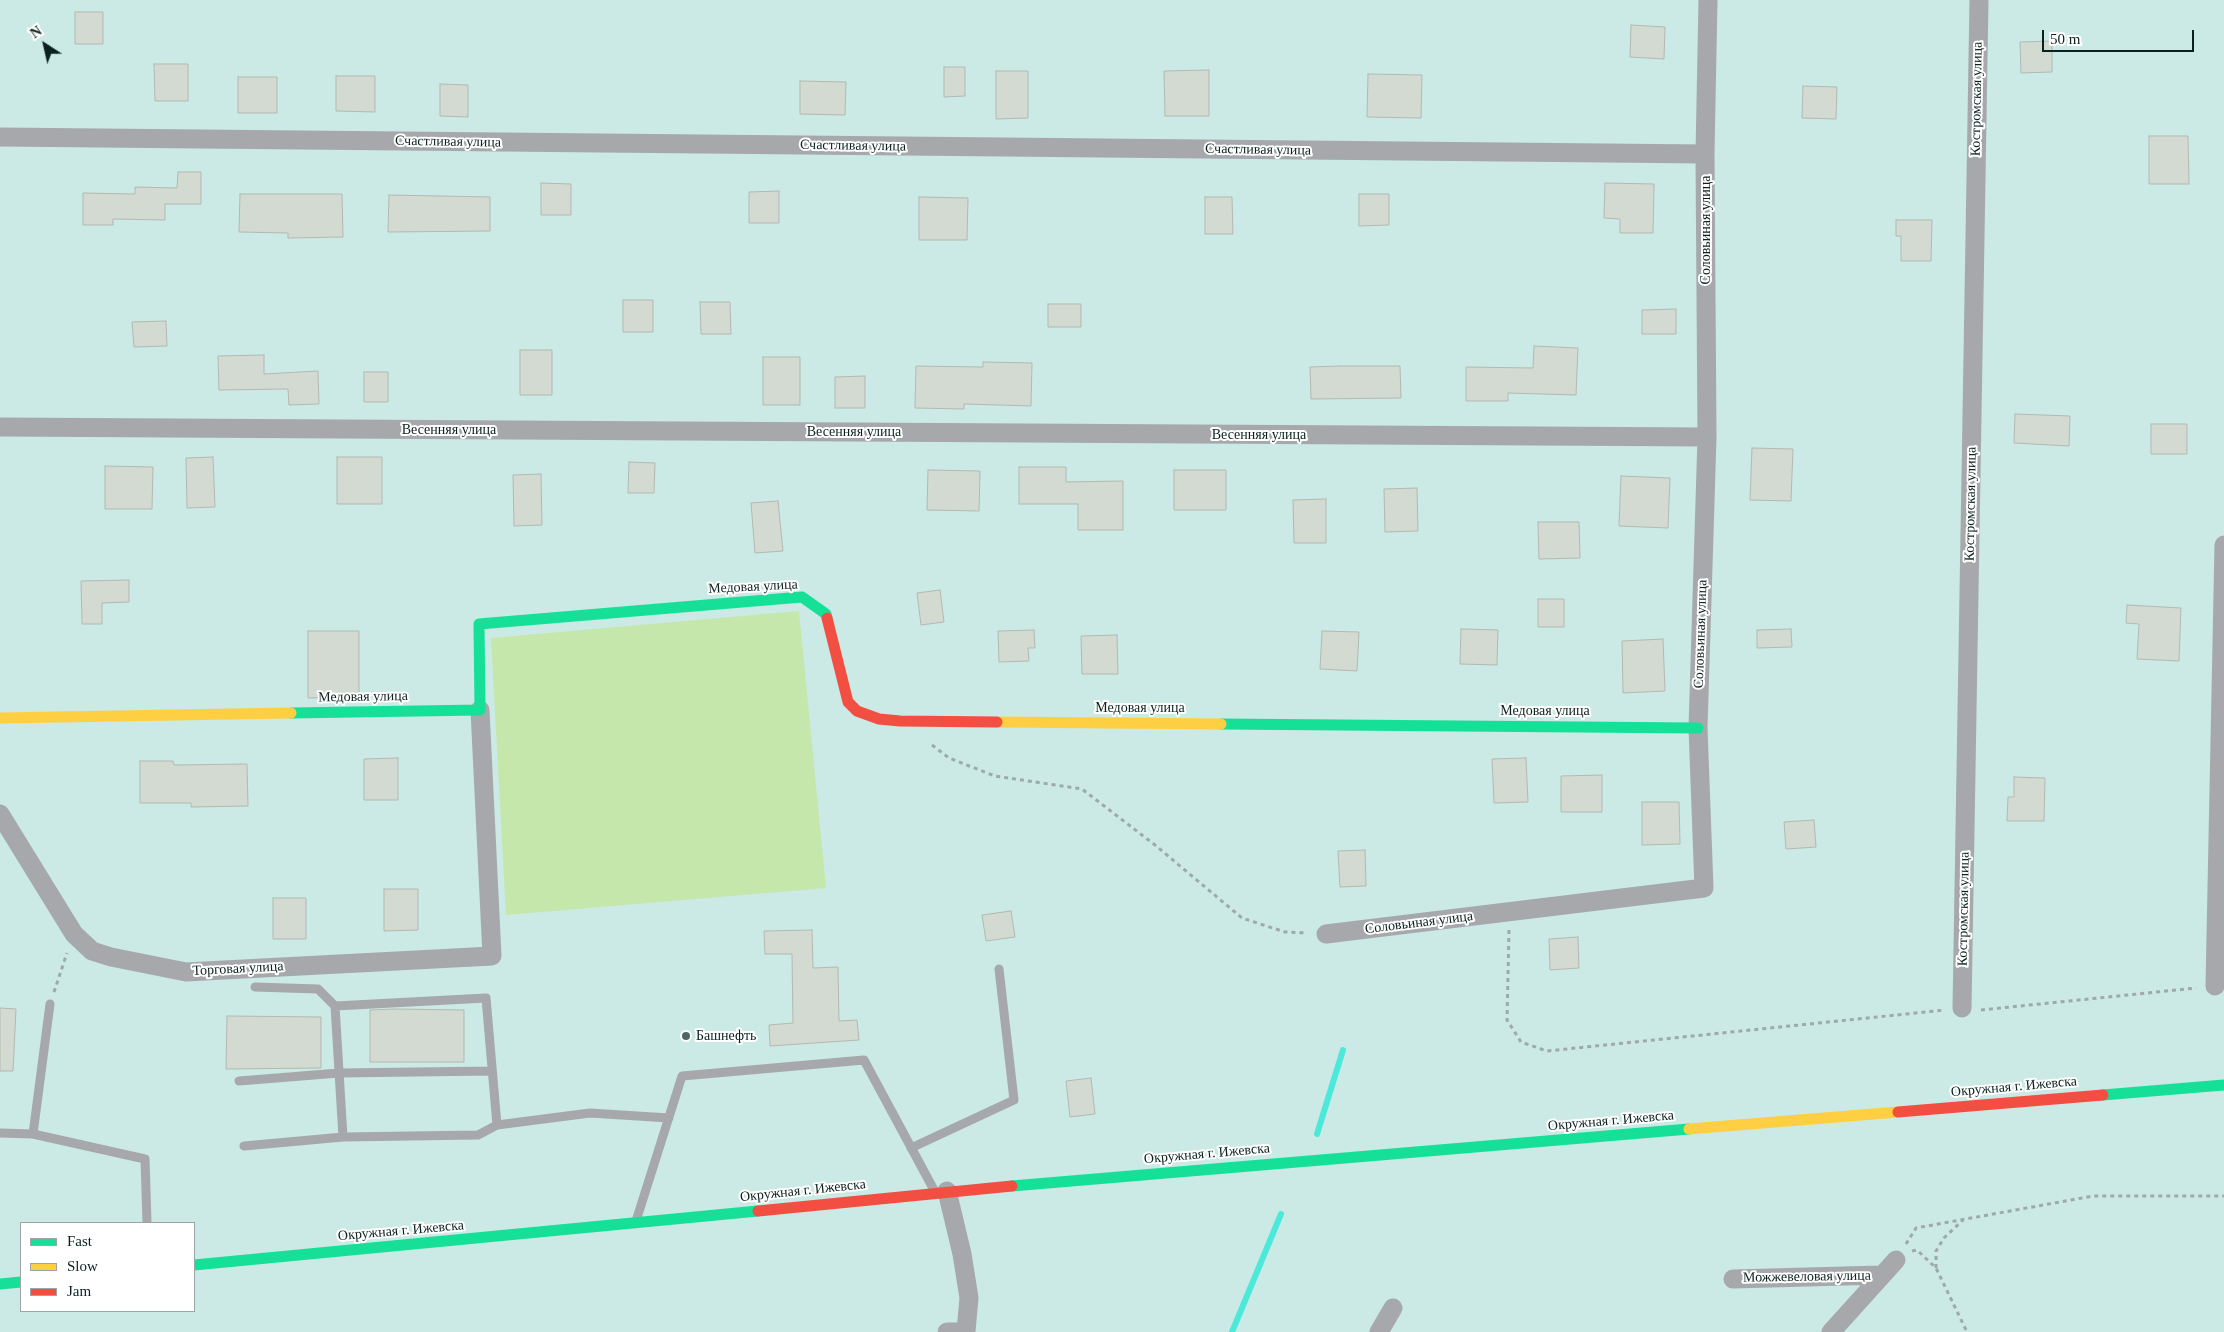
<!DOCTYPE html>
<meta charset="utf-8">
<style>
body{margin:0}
#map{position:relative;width:2224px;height:1332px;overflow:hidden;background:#cbe9e5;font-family:Georgia,serif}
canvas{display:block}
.legend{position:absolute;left:20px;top:1222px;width:175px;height:90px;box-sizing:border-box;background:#fff;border:1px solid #9da6a5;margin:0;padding:6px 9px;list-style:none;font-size:15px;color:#0b211e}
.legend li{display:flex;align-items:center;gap:10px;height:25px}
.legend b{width:25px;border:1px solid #9da6a5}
.north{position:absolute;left:20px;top:20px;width:50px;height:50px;-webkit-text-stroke:4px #fff;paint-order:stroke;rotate:325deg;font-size:14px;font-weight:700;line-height:20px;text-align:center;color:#0b211e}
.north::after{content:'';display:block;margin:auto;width:18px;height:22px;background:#0b211e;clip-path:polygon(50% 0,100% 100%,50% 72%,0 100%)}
.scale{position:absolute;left:2042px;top:30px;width:152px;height:22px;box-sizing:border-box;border:2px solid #0b211e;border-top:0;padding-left:6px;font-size:15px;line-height:18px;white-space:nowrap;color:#0b211e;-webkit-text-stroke:4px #fff;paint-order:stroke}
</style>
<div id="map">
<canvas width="2224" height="1332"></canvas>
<ul class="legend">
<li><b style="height:6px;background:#16e098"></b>Fast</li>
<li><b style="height:6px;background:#ffcf43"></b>Slow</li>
<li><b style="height:6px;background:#f24e42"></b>Jam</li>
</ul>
<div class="north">N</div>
<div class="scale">50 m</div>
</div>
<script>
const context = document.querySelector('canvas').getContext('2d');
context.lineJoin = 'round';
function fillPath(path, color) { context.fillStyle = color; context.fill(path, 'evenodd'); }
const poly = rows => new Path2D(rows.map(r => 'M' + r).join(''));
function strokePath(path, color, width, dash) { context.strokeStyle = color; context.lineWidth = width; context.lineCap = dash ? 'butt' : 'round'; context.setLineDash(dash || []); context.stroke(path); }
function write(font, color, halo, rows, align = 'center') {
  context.font = font + ' Georgia,serif'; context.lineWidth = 4; context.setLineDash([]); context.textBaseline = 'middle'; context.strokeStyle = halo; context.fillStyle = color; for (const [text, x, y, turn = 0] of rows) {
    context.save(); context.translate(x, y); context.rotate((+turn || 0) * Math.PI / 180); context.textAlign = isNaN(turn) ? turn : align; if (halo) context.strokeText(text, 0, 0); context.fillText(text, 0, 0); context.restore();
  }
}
const green = poly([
 [799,611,826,888,506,915,491,638]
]);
const stream = poly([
 [1317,1134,1343,1050],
 [1232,1332,1281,1214]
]);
const building = poly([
 [75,12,103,12,103,44,75,44,75,12],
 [1631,25,1665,27,1664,59,1630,57,1631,25],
 [2052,41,2052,72,2021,73,2020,42,2052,41],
 [154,64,188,64,188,101,155,101,154,64],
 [944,67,965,67,965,96,944,97,944,67],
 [1209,70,1209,116,1165,116,1164,71,1209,70],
 [996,71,1028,71,1028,118,996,119,996,71],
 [1368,74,1422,75,1421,118,1367,117,1368,74],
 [336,76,375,76,375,112,336,111,336,76],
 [238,77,277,77,277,113,238,113,238,77],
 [800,81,846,82,845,115,800,114,800,81],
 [440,84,468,85,468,117,440,116,440,84],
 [1803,86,1837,87,1836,119,1802,118,1803,86],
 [2149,136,2188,136,2189,184,2149,184,2149,136],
 [178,172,201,172,201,204,165,204,165,220,113,219,113,225,83,225,83,193,135,194,135,187,177,188,178,172],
 [541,183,571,184,571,215,541,215,541,183],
 [1605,183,1654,184,1653,233,1620,233,1620,219,1604,218,1605,183],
 [779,191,779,223,749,223,749,192,779,191],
 [240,194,342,194,343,237,288,238,288,233,239,232,240,194],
 [1359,194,1389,194,1389,225,1359,226,1359,194],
 [389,195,490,197,490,231,388,232,389,195],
 [919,197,968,198,967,240,919,240,919,197],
 [1205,197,1232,197,1233,234,1205,234,1205,197],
 [1896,220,1932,220,1931,261,1901,261,1901,236,1896,236,1896,220],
 [623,300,653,300,653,332,623,332,623,300],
 [700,302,730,302,731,334,701,334,700,302],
 [1048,304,1081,304,1081,327,1048,327,1048,304],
 [1676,309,1676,334,1642,334,1642,310,1676,309],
 [166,321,167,346,134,347,132,322,166,321],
 [1534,346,1578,348,1576,395,1508,393,1508,401,1466,401,1466,367,1533,368,1534,346],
 [520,350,552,350,552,395,520,395,520,350],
 [264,355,264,374,318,371,319,404,289,405,288,389,219,390,218,356,264,355],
 [763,357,800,357,800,405,763,405,763,357],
 [983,362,1032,363,1031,406,964,404,964,409,915,408,916,366,983,367,983,362],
 [1340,366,1400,366,1401,398,1311,399,1310,367,1340,366],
 [364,372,388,372,388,402,364,402,364,372],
 [865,376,865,408,835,408,835,377,865,376],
 [2015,414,2070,416,2069,446,2014,443,2015,414],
 [2151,424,2187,424,2187,454,2151,454,2151,424],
 [1752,448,1793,449,1791,501,1750,500,1752,448],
 [213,457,215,507,187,508,186,458,213,457],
 [337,457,382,457,382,504,337,504,337,457],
 [629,462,655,463,654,493,628,493,629,462],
 [105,466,153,467,152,509,105,509,105,466],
 [1019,467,1066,467,1066,482,1123,481,1123,530,1078,530,1078,504,1019,504,1019,467],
 [928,470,980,471,979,511,927,510,928,470],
 [1174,470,1226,470,1226,510,1174,510,1174,470],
 [541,474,542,525,514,526,513,475,541,474],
 [1621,476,1670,478,1668,528,1619,526,1621,476],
 [1417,488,1418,531,1385,532,1384,489,1417,488],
 [1326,499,1326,543,1294,543,1293,500,1326,499],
 [778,501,783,551,755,553,751,503,778,501],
 [1538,522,1579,522,1580,558,1539,559,1538,522],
 [129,580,129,602,102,603,102,624,82,624,81,581,129,580],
 [940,590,944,622,921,625,917,593,940,590],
 [1538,599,1564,599,1564,627,1538,627,1538,599],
 [2127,605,2181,608,2179,661,2137,659,2139,624,2126,623,2127,605],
 [1461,629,1498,630,1497,665,1460,664,1461,629],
 [1791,629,1792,647,1757,648,1757,630,1791,629],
 [1034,630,1035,648,1028,648,1029,661,999,662,998,631,1034,630],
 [308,631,359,631,359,697,308,698,308,631],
 [1322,631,1359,632,1357,671,1320,669,1322,631],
 [1117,635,1118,674,1082,674,1081,636,1117,635],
 [1663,639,1665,691,1623,693,1622,641,1663,639],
 [398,758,398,800,364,800,364,759,398,758],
 [1526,758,1528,802,1494,803,1492,759,1526,758],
 [140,761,173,761,174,765,247,764,248,806,191,807,191,803,140,803,140,761],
 [1602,775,1602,812,1561,812,1561,776,1602,775],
 [2014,777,2045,778,2044,821,2007,821,2008,797,2014,797,2014,777],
 [1642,802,1679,802,1680,844,1642,845,1642,802],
 [1814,820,1816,847,1786,849,1784,822,1814,820],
 [1365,850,1366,886,1340,887,1338,851,1365,850],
 [384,889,418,889,418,930,384,931,384,889],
 [273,898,306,898,306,939,273,939,273,898],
 [1011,911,1015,937,986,941,982,915,1011,911],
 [812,930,813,968,838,967,839,1021,857,1020,859,1040,770,1046,769,1025,793,1023,792,954,765,954,764,931,812,930],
 [1578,937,1579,968,1550,970,1549,939,1578,937],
 [0,1008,16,1009,13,1071,0,1071,0,1008],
 [394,1009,464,1010,464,1062,370,1062,370,1010,394,1009],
 [227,1016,321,1017,321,1068,226,1069,227,1016],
 [1091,1078,1095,1114,1070,1117,1066,1081,1091,1078]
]);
const path = poly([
 [932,745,949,758,995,776,1082,789,1155,845,1242,918,1285,932,1307,933],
 [1509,930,1507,1020,1521,1042,1547,1051,1945,1010],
 [54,992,67,953],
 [1981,1010,2196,988],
 [1906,1244,1916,1228,2093,1196,2224,1196],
 [1912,1251,1917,1250,1936,1268,1967,1332],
 [1936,1268,1936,1251,1944,1238,1963,1220]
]);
const lane = poly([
 [255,987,318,989,335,1006],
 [239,1081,339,1073,492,1071],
 [497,1125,478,1135,343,1137,335,1006,486,998,497,1125,590,1113,669,1118],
 [0,1133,33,1134,145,1159,147,1223],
 [33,1134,50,1004],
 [244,1146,343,1137],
 [911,1148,1014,1100,999,969],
 [636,1221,682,1076,864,1060,934,1190]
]);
const street = poly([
 [0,137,1705,154],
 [0,427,1707,437],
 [0,814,74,934,92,951,111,957,186,972,492,956,480,710],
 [1326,934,1704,888,1698,728,1707,437,1705,154,1708,0],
 [2215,986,2224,545],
 [1962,1008,1979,0],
 [947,1191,962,1254,969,1298,966,1331],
 [1733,1279,1881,1275],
 [947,1332,966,1332],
 [1379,1332,1393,1308],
 [1831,1332,1896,1260]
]);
const fast = poly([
 [291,713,480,710,479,624,802,597,826,614,827,618],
 [1221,724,1698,728],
 [2103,1095,2224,1085],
 [1012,1186,1689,1129],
 [194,1265,758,1211],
 [0,1284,21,1282]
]);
const slow = poly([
 [0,718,291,713],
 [997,722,1221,724],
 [1689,1129,1898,1112]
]);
const jam = poly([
 [827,618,848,702,857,711,879,719,900,721,997,722],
 [1898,1112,2103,1095],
 [758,1211,1012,1186]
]);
const markers = [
 [686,1036,5,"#4e6764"]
];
const streetNames = [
 ["Костромская улица",1977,99,-89],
 ["Счастливая улица",448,142,1],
 ["Счастливая улица",853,146,1],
 ["Счастливая улица",1258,150,1],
 ["Соловьиная улица",1706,230,-90],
 ["Весенняя улица",449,430],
 ["Весенняя улица",854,432],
 ["Весенняя улица",1259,435],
 ["Костромская улица",1971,504,-89],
 ["Медовая улица",753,587,-3],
 ["Соловьиная улица",1701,634,-88],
 ["Медовая улица",363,697,-1],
 ["Медовая улица",1140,708],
 ["Медовая улица",1545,711],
 ["Костромская улица",1964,909,-89],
 ["Соловьиная улица",1419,923,-7],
 ["Торговая улица",238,969,-3],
 ["Окружная г. Ижевска",2014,1087,-5],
 ["Окружная г. Ижевска",1611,1121,-5],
 ["Окружная г. Ижевска",1207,1154,-5],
 ["Окружная г. Ижевска",803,1191,-6],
 ["Окружная г. Ижевска",401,1231,-5],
 ["Можжевеловая улица",1807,1277,-1]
];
const poiNames = [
 ["Башнефть",696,1036]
];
fillPath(green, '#c6e7ab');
strokePath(stream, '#4ce9da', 6);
fillPath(building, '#d3dad2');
strokePath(building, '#b2b9b1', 1);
strokePath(path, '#9ea9aa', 3, [4, 4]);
strokePath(lane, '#a6a8ac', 9);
strokePath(street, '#a6a8ac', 19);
strokePath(fast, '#16e098', 11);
strokePath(slow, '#ffcf43', 11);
strokePath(jam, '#f24e42', 11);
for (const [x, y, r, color] of markers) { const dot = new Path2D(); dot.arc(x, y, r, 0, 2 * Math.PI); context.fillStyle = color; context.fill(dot); strokePath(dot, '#fff', 2); }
write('14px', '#0b211e', '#fff', streetNames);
write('14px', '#0b211e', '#fff', poiNames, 'left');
</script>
